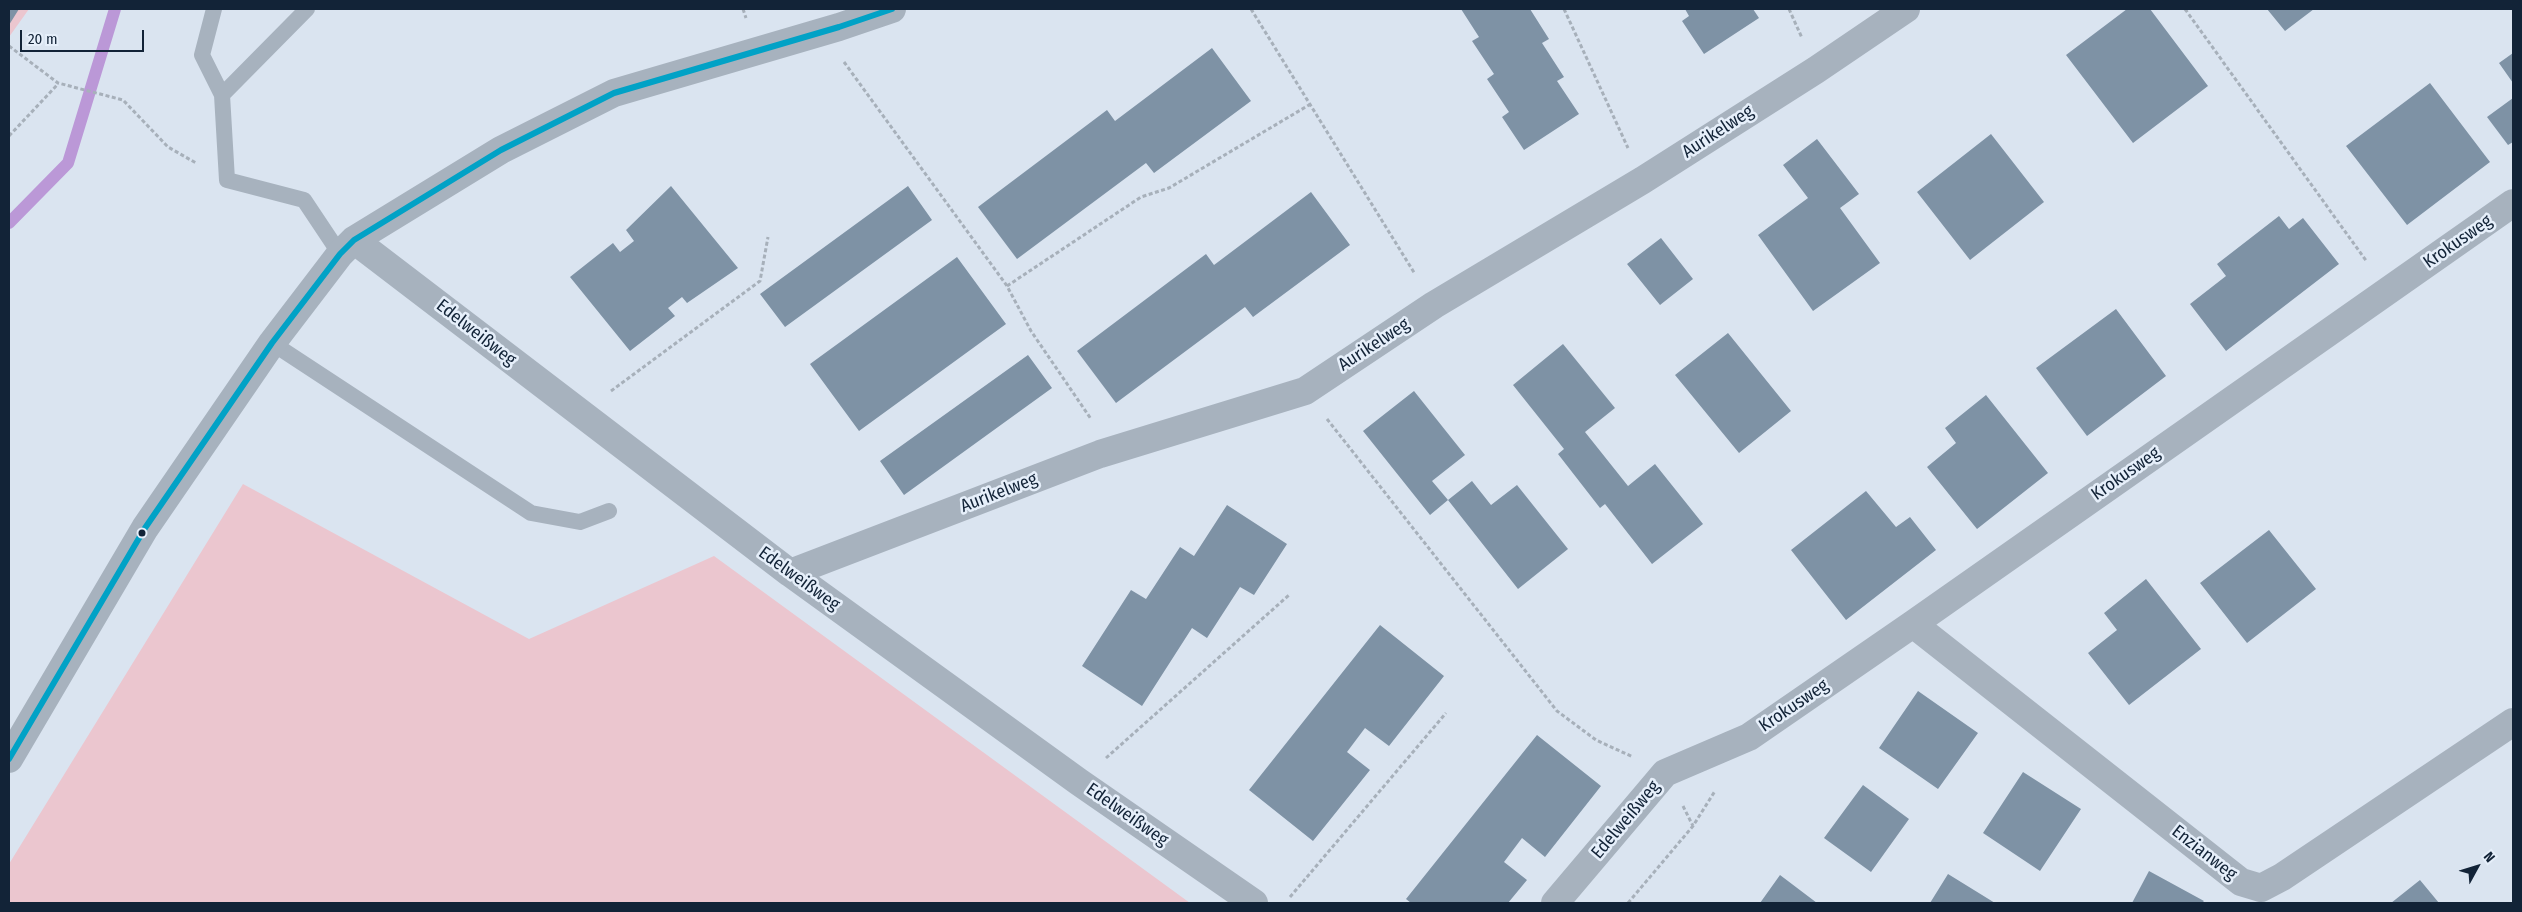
<!DOCTYPE html>
<meta charset="utf-8">
<style>
body{margin:0}
#map{position:relative;width:2522px;height:912px;overflow:hidden;background:#dae4f0;font-family:"Fira Sans Condensed",sans-serif}
canvas{display:block}
.frame{position:absolute;inset:0;border:10px solid #122337;pointer-events:none}
.north{position:absolute;left:2452px;top:842px;width:50px;height:50px;-webkit-text-stroke:4px #e6effa;paint-order:stroke;rotate:51deg;font-size:14px;font-weight:700;line-height:20px;text-align:center;color:#122337}
.north::after{content:'';display:block;margin:auto;width:18px;height:22px;background:#122337;clip-path:polygon(50% 0,100% 100%,50% 72%,0 100%)}
.scale{position:absolute;left:20px;top:30px;width:124px;height:22px;box-sizing:border-box;border:2px solid #122337;border-top:0;padding-left:6px;font-size:15px;line-height:18px;white-space:nowrap;color:#122337;-webkit-text-stroke:4px #e6effa;paint-order:stroke}
</style>
<div id="map">
<canvas width="2522" height="912"></canvas>
<div class="frame"></div>
<div class="north">N</div>
<div class="scale">20 m</div>
</div>
<script>
const context = document.querySelector('canvas').getContext('2d');
context.lineJoin = 'round';
function fillPath(path, color) { context.fillStyle = color; context.fill(path, 'evenodd'); }
const poly = rows => new Path2D(rows.map(r => 'M' + r).join(''));
function strokePath(path, color, width, dash) { context.strokeStyle = color; context.lineWidth = width; context.lineCap = dash ? 'butt' : 'round'; context.setLineDash(dash || []); context.stroke(path); }
function write(font, color, halo, rows, align = 'center') {
  context.font = font + ' "Fira Sans Condensed",sans-serif'; context.lineWidth = 5; context.setLineDash([]); context.textBaseline = 'middle'; context.strokeStyle = halo; context.fillStyle = color; for (const [text, x, y, turn = 0] of rows) {
    context.save(); context.translate(x, y); context.rotate((+turn || 0) * Math.PI / 180); context.textAlign = isNaN(turn) ? turn : align; if (halo) context.strokeText(text, 0, 0); context.fillText(text, 0, 0); context.restore();
  }
}
const green = poly([
 [9,9,29,9,9,37],
 [243,484,529,639,714,556,1190,903,9,903,9,864]
]);
const stream = poly([
 [9,223,68,163,115,9]
]);
const building = poly([
 [9,9,19,9,9,25],
 [1461,9,1530,9,1549,39,1542,43,1564,77,1557,81,1579,114,1524,150,1502,117,1509,112,1487,79,1494,74,1472,41,1479,37],
 [1685,9,1753,9,1759,18,1704,54,1682,21,1689,16],
 [2127,9,2150,9,2208,86,2133,143,2066,55],
 [2267,9,2314,9,2285,31],
 [1212,48,1251,101,1154,173,1146,163,1017,259,978,207,1107,110,1115,121],
 [2513,53,2513,83,2499,63],
 [2430,83,2490,162,2407,225,2346,146],
 [2513,98,2513,142,2508,145,2487,117],
 [1991,134,2044,202,1970,260,1917,192],
 [1817,139,1859,194,1840,208,1880,263,1813,311,1758,235,1808,198,1783,165],
 [671,186,738,268,687,303,682,297,668,308,675,316,630,351,570,277,613,243,620,252,634,241,626,230],
 [908,186,932,220,785,327,760,294],
 [1311,192,1350,245,1253,317,1245,307,1116,403,1077,351,1206,254,1214,265],
 [2279,216,2289,229,2303,218,2339,264,2226,351,2190,304,2226,276,2217,264],
 [1661,238,1693,279,1660,305,1627,264],
 [957,257,1006,324,859,431,810,364],
 [2116,309,2166,376,2087,436,2036,368],
 [1728,333,1791,411,1739,453,1675,375],
 [1563,344,1615,408,1585,432,1628,486,1655,464,1703,524,1652,564,1605,504,1600,508,1558,454,1564,449,1513,385],
 [1028,355,1052,388,904,495,880,461],
 [1414,391,1465,455,1432,481,1448,500,1472,481,1491,505,1517,485,1568,549,1518,589,1448,500,1430,515,1363,431],
 [1986,395,2048,473,1977,529,1927,467,1956,443,1945,428],
 [1866,491,1896,527,1910,517,1936,550,1846,620,1791,550],
 [1227,505,1287,544,1254,595,1240,587,1207,638,1192,628,1142,706,1082,666,1131,590,1146,599,1180,547,1194,556],
 [2269,530,2316,589,2247,643,2200,583],
 [2146,579,2201,649,2129,705,2088,653,2117,630,2104,613],
 [1380,625,1444,676,1389,746,1365,728,1347,752,1370,770,1313,841,1249,790],
 [1918,691,1978,733,1938,789,1879,748],
 [1537,735,1601,786,1545,857,1522,838,1504,862,1527,880,1508,903,1411,903,1406,899],
 [2023,772,2081,809,2040,871,1983,833],
 [1863,785,1909,819,1871,872,1824,838],
 [2149,871,2204,901,2202,903,2132,903],
 [1948,874,1995,903,1930,903],
 [1780,875,1817,903,1760,903],
 [2420,880,2439,903,2391,903]
]);
const path = poly([
 [743,9,746,18],
 [1251,9,1415,274],
 [1564,9,1628,148],
 [1789,9,1802,38],
 [2185,9,2367,262],
 [9,46,58,83,123,100,168,147,196,163],
 [844,62,1007,286,1031,331,1091,419],
 [9,136,58,84],
 [1007,286,1141,197,1169,188,1309,105],
 [611,391,760,281,768,237],
 [1327,419,1557,711,1596,740,1633,757],
 [1106,758,1289,595],
 [1683,806,1693,826],
 [1290,897,1446,713],
 [1628,903,1693,826,1715,791]
]);
const lane = poly([
 [214,9,202,55,222,95,227,180,304,200,340,254],
 [222,95,307,9],
 [272,343,531,513,580,522,609,511]
]);
const street = poly([
 [354,240,790,573,1079,782,1254,903],
 [790,573,1100,454,1305,391,1434,305,1643,180,1816,70,1906,9],
 [1913,624,2241,882,2261,888,2282,877,2513,722],
 [9,759,145,528,272,343,340,254,354,240,501,150,614,93,839,27,892,9],
 [1555,903,1665,773,1749,737,1913,624,2513,203]
]);
const bus1 = poly([
 [9,759,145,528,272,343,340,254,354,240,501,150,614,93,839,27,892,9]
]);
const markers = [
 [142,533,4.5,"#122337"]
];
const streetNames = [
 ["Aurikelweg",1718,132,-33],
 ["Krokusweg",2458,242,-35],
 ["Edelweißweg",476,333,38],
 ["Aurikelweg",1374,345,-33],
 ["Krokusweg",2126,474,-35],
 ["Aurikelweg",999,493,-21],
 ["Edelweißweg",799,579,36],
 ["Krokusweg",1794,706,-34],
 ["Edelweißweg",1127,815,35],
 ["Edelweißweg",1626,820,-50],
 ["Enzianweg",2204,853,38]
];
fillPath(green, '#ebc6cf');
strokePath(stream, '#bb98d7', 12);
fillPath(building, '#7e92a5');
strokePath(path, '#a7b0ba', 3, [4, 2.5]);
strokePath(lane, '#a7b2be', 16);
strokePath(street, '#a7b2be', 28);
strokePath(bus1, '#01a2c6', 6);
for (const [x, y, r, color] of markers) { const dot = new Path2D(); dot.arc(x, y, r, 0, 2 * Math.PI); context.fillStyle = color; context.fill(dot); strokePath(dot, '#e6effa', 2); }
write('18px', '#122337', '#e6effa', streetNames);
</script>
